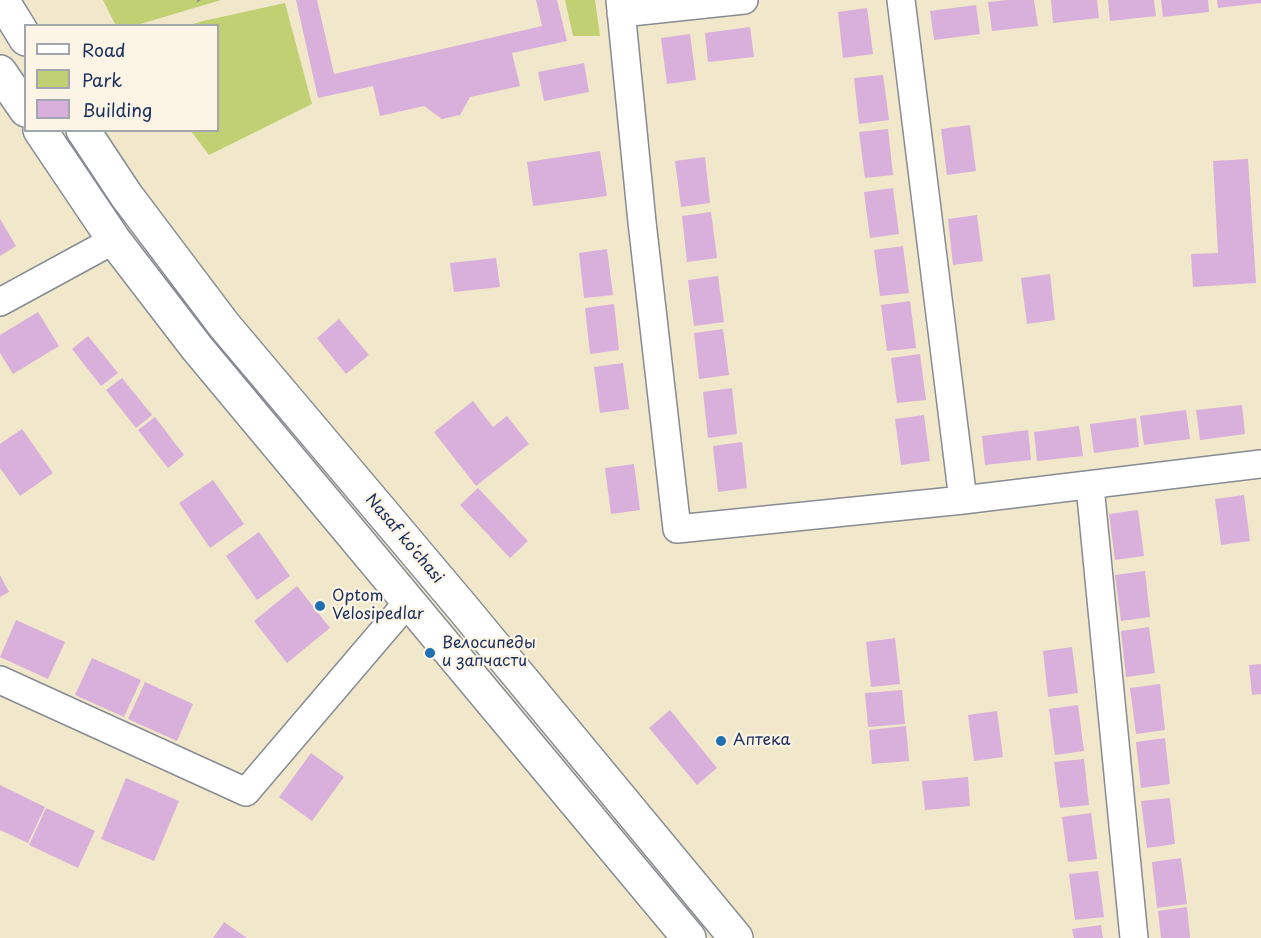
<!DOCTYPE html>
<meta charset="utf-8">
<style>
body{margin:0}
#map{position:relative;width:1261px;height:938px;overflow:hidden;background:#f1e7cb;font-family:"Playpen Sans",sans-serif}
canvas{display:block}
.legend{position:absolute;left:24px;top:24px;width:195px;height:108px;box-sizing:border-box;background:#fcf5e5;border:2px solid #a2a6af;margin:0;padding:8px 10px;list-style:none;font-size:18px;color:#1b2f5e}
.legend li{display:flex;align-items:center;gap:12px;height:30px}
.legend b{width:30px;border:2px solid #a2a6af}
</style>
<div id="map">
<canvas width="1261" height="938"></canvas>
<ul class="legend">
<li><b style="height:8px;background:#fff"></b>Road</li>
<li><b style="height:16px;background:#c1d072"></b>Park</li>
<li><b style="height:16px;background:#d9b0db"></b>Building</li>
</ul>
</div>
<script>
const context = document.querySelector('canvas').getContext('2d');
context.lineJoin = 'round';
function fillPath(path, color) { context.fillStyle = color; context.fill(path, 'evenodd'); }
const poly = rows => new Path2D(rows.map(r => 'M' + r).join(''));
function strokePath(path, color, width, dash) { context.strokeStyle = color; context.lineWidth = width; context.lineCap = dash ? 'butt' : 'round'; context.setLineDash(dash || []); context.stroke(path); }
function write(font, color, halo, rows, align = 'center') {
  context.font = font + ' "Playpen Sans",sans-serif'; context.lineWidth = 4.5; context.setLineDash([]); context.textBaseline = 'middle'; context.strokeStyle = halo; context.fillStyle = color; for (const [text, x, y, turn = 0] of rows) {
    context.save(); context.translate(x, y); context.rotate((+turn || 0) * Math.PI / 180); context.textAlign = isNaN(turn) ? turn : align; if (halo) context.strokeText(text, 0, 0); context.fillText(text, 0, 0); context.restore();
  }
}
const green = poly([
 [103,0,221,0,137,25,116,26],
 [565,0,595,0,600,36,573,36],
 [285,3,312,104,209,155,191,131,218,130,218,26,190,25,203,21]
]);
const building = poly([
 [296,0,317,0,334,74,542,26,536,0,557,0,567,41,512,53,520,86,470,97,460,115,442,119,424,106,380,116,373,86,318,98],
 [1007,0,1034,0,1038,26,992,31,988,2],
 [1051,0,1097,0,1099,18,1053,23],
 [1108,0,1154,0,1156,16,1110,21],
 [1161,0,1208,0,1209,12,1163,17],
 [1217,0,1261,0,1261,3,1218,8],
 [976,5,980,34,934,40,930,11],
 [867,8,873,54,843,58,838,12],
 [750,27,754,57,708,62,705,33],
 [690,34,696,80,667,84,661,38],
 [584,63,589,92,544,101,538,72],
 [883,75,889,120,859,124,854,78],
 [970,125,976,171,947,175,941,129],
 [888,129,893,175,865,178,859,132],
 [600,151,607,196,533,206,527,162],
 [705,157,710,203,681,207,675,161],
 [1248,159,1256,283,1193,287,1191,254,1218,253,1213,161],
 [893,188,899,234,870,238,864,192],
 [711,212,717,258,687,262,682,216],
 [977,215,983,261,953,265,948,219],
 [0,219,16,246,0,256],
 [903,246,909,293,880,296,874,250],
 [607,249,613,295,584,298,579,253],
 [496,258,500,287,454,292,450,263],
 [1050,274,1055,320,1027,324,1021,278],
 [718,276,724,322,694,326,688,280],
 [910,301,916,348,887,351,881,305],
 [614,304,619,350,590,354,585,308],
 [38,312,59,346,13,374,0,353,0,335],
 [339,319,369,355,346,374,317,338],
 [723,329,729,375,699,379,694,333],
 [88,336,118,373,101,386,72,349],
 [920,354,926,400,897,403,891,358],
 [623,363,629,409,600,413,594,367],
 [122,378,152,415,136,428,106,390],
 [732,388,737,434,708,438,703,392],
 [473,401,493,427,507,416,529,444,476,486,434,432],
 [1242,405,1245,434,1200,440,1196,410],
 [1186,410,1190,439,1144,445,1140,416],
 [924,415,930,461,901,465,895,419],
 [155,417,184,455,168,468,138,430],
 [1136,418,1139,447,1094,453,1090,424],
 [1079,426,1083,456,1037,461,1034,432],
 [22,429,53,473,20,496,0,468,0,444],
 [1028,430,1031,460,985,465,982,436],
 [742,442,747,488,718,492,713,446],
 [634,464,640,510,611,514,605,468],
 [213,480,244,524,210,548,179,503],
 [478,488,528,541,510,558,460,505],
 [1244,495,1250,541,1221,545,1215,499],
 [1138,510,1144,556,1115,560,1109,514],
 [259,532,290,576,257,600,226,556],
 [1145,571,1150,617,1121,621,1115,575],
 [0,575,9,592,0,597],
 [297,586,330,628,287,663,254,621],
 [16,620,65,642,48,679,0,657],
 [1149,627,1155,673,1126,677,1121,631],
 [895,638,900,684,871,687,866,642],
 [1072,647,1078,693,1048,697,1043,651],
 [92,658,141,680,124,717,75,695],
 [1261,664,1261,694,1252,695,1249,665],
 [145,682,193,704,177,741,128,719],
 [1160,684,1165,730,1136,734,1130,688],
 [902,690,905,724,868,727,865,693],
 [1078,705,1084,751,1055,755,1049,709],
 [670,710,717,768,697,785,649,728],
 [997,711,1003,757,974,761,968,715],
 [906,726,909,761,872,764,869,730],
 [1165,738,1170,784,1141,788,1136,742],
 [311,753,344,777,312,821,279,797],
 [1084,759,1089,805,1060,808,1054,762],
 [968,777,970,806,925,810,922,781],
 [126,778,179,801,154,861,101,839],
 [0,785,45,807,28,843,0,830],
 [1170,798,1175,844,1147,848,1141,801],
 [46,808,95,831,78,868,29,845],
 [1091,813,1097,859,1068,862,1062,817],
 [1181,858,1187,904,1157,908,1152,862],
 [1098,871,1104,917,1075,920,1069,874],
 [1187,907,1190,938,1161,938,1158,911],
 [224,922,247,938,213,938],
 [1101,925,1103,938,1074,938,1072,929]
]);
const path = poly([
 [198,0,201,5]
]);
const street = poly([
 [620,0,642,222,677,529,963,500,1261,464],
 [901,0,963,500],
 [621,13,744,0],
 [0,302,114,240],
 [1090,486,1134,938],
 [0,680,246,792,408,602]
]);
const secondary = poly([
 [2,0,26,39],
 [0,72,26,110],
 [40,130,114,240,197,348,689,938],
 [83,130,126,195,224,325,462,607,736,938]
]);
const markers = [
 [320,606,6,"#1f6fb2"],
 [430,653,6,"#1f6fb2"],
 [721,741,6,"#1f6fb2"]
];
const streetNames = [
 ["Nasaf ko‘chasi",404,539,50]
];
const poiNames = [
 ["Optom",332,597],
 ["Velosipedlar",332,615],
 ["Велосипеды",442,644],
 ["и запчасти",442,662],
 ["Аптека",733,741]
];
fillPath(green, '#c1d072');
fillPath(building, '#d9b0db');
strokePath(street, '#868b94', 30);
strokePath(secondary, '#868b94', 36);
strokePath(path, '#868b94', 4, [1.5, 4.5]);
strokePath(street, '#fff', 27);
strokePath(secondary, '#fff', 33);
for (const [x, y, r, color] of markers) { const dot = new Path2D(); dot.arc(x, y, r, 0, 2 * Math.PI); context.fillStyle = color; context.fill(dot); strokePath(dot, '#fcf5e5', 2); }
write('16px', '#1b2f5e', '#fcf5e5', streetNames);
write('16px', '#1b2f5e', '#fcf5e5', poiNames, 'left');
</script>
